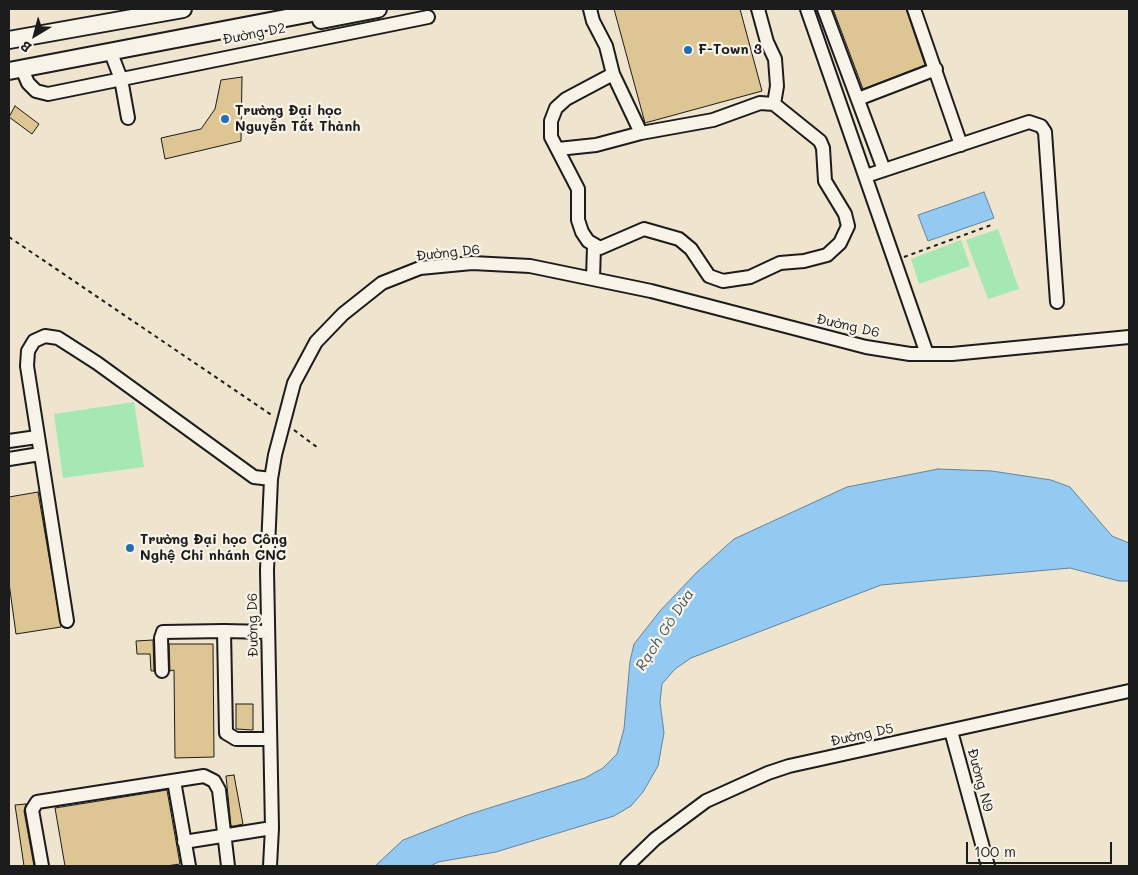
<!DOCTYPE html>
<meta charset="utf-8">
<style>
body{margin:0}
#map{position:relative;width:1138px;height:875px;overflow:hidden;background:#f7f3e8;font-family:Mali,sans-serif}
canvas{display:block}
.frame{position:absolute;inset:0;border:10px solid #1c1c1c;pointer-events:none}
.north{position:absolute;left:10px;top:10px;width:50px;height:50px;-webkit-text-stroke:4px #f7f3e8;paint-order:stroke;rotate:217deg;font-size:14px;font-weight:700;line-height:20px;text-align:center;color:#1c1c1c}
.north::after{content:'';display:block;margin:auto;width:18px;height:22px;background:#1c1c1c;clip-path:polygon(50% 0,100% 100%,50% 72%,0 100%)}
.scale{position:absolute;left:966px;top:842px;width:146px;height:22px;box-sizing:border-box;border:2px solid #1c1c1c;border-top:0;padding-left:6px;font-size:15px;line-height:18px;white-space:nowrap;color:#1c1c1c;-webkit-text-stroke:4px #f7f3e8;paint-order:stroke}
</style>
<div id="map">
<canvas width="1138" height="875"></canvas>
<div class="frame"></div>
<div class="north">B</div>
<div class="scale">100 m</div>
</div>
<script>
const context = document.querySelector('canvas').getContext('2d');
context.lineJoin = 'round';
function fillPath(path, color) { context.fillStyle = color; context.fill(path, 'evenodd'); }
const poly = rows => new Path2D(rows.map(r => 'M' + r).join(''));
function strokePath(path, color, width, dash) { context.strokeStyle = color; context.lineWidth = width; context.lineCap = dash ? 'butt' : 'round'; context.setLineDash(dash || []); context.stroke(path); }
function write(font, color, halo, rows, align = 'center') {
  context.font = font + ' Mali,sans-serif'; context.lineWidth = 4.5; context.setLineDash([]); context.textBaseline = 'middle'; context.strokeStyle = halo; context.fillStyle = color; for (const [text, x, y, turn = 0] of rows) {
    context.save(); context.translate(x, y); context.rotate((+turn || 0) * Math.PI / 180); context.textAlign = isNaN(turn) ? turn : align; if (halo) context.strokeText(text, 0, 0); context.fillText(text, 0, 0); context.restore();
  }
}
const built = poly([
 [9,9,1129,9,1129,866,9,866]
]);
const green = poly([
 [998,229,1019,289,988,299,966,240],
 [961,240,970,266,919,284,911,259],
 [134,402,144,467,63,478,54,414]
]);
const water = poly([
 [984,192,994,218,928,241,918,215,984,192],
 [938,469,992,471,1051,480,1070,487,1112,536,1129,543,1129,581,1119,581,1070,568,881,585,691,658,675,669,662,684,660,702,664,733,658,766,643,792,631,806,614,816,496,852,438,862,431,866,375,866,403,840,467,815,585,778,603,768,617,754,624,729,630,661,634,644,660,611,696,573,734,539,847,487,938,469]
]);
const building = poly([
 [614,9,740,9,762,91,645,123,614,9],
 [833,9,906,9,925,65,863,89,833,9],
 [242,77,241,141,165,159,161,138,201,129,215,109,221,80,242,77],
 [15,106,39,124,32,134,9,117,15,106],
 [38,492,61,627,16,634,9,583,9,497,38,492],
 [153,640,154,671,151,671,150,654,137,654,136,641,153,640],
 [169,644,213,644,214,757,175,758,174,670,170,671,169,644],
 [236,704,253,704,253,730,236,729,236,704],
 [234,775,243,824,234,826,231,826,226,776,234,775],
 [167,790,180,864,166,866,65,866,55,808,167,790],
 [26,804,24,811,34,866,24,866,15,805,26,804]
]);
const path = poly([
 [9,237,273,416],
 [904,257,994,224],
 [294,430,318,448]
]);
const minor = poly([
 [590,9,593,21,606,46,613,74,641,133],
 [807,9,927,354],
 [824,9,884,170],
 [914,9,961,145],
 [111,53,121,79,128,118],
 [22,69,28,83,36,91,48,94,428,17],
 [613,74,566,99,556,108,551,121,551,137,578,189,578,220,582,232,588,241,600,248,644,229,679,239,691,249,709,276,723,281,750,277,780,263,804,261,827,255,840,243,848,226,845,214,825,181,823,148,820,141,774,104],
 [858,99,936,69],
 [558,149,596,145,641,133,713,120,760,103,774,104,777,86,775,59,767,42,758,9],
 [866,176,1029,122,1041,126,1045,132,1057,302],
 [593,279,594,246],
 [9,441,37,437],
 [9,459,40,454],
 [67,621,27,366,28,351,34,341,45,336,58,338,97,363,254,477,271,479],
 [268,632,224,631,226,733,236,739,270,739],
 [162,671,161,638,163,632,224,631],
 [951,731,988,866],
 [174,781,189,866],
 [184,842,272,828],
 [42,866,32,810,37,802,204,776,214,781,219,790,228,866],
 [270,866,272,828,267,570,271,479,275,455,294,383,316,342,343,314,382,283,420,268,472,263,530,266,651,291,866,347,910,354,952,354,1129,337],
 [627,866,655,839,706,801,768,773,789,766,1129,691]
]);
const major = poly([
 [321,20,378,9],
 [9,40,183,9],
 [9,71,333,9]
]);
const markers = [
 [688,50,5,"#1f6fb2"],
 [225,119,5,"#1f6fb2"],
 [130,548,5,"#1f6fb2"]
];
const streetNames = [
 ["Đường D2",254,34,-11],
 ["Đường D6",448,253,-6],
 ["Đường D6",848,326,13],
 ["Đường D6",253,625,-91],
 ["Đường D5",862,735,-12],
 ["Đường N9",980,780,75]
];
const poiNames = [
 ["F-Town 3",698,50],
 ["Trường Đại học",235,111],
 ["Nguyễn Tất Thành",235,127],
 ["Trường Đại học Công",140,540],
 ["Nghệ Chi nhánh CNC",140,556]
];
const waterNames = [
 ["Rạch Gò Dừa",665,630,-57]
];
fillPath(built, '#efe5cf');
fillPath(green, '#a5e8b3');
fillPath(water, '#94c9f2');
strokePath(water, '#64849c', 1);
fillPath(building, '#ddc594');
strokePath(building, '#1c1c1c', 1);
strokePath(minor, '#1c1c1c', 16);
strokePath(major, '#1c1c1c', 20);
strokePath(path, '#1c1c1c', 2, [4, 4]);
strokePath(minor, '#f7f3e8', 12);
strokePath(major, '#f7f3e8', 16);
for (const [x, y, r, color] of markers) { const dot = new Path2D(); dot.arc(x, y, r, 0, 2 * Math.PI); context.fillStyle = color; context.fill(dot); strokePath(dot, '#f7f3e8', 2); }
write('14px', '#1c1c1c', '#f7f3e8', streetNames);
write('bold 14px', '#1c1c1c', '#f7f3e8', poiNames, 'left');
write('italic 15px', '#465967', '#f7f3e8', waterNames);
</script>
